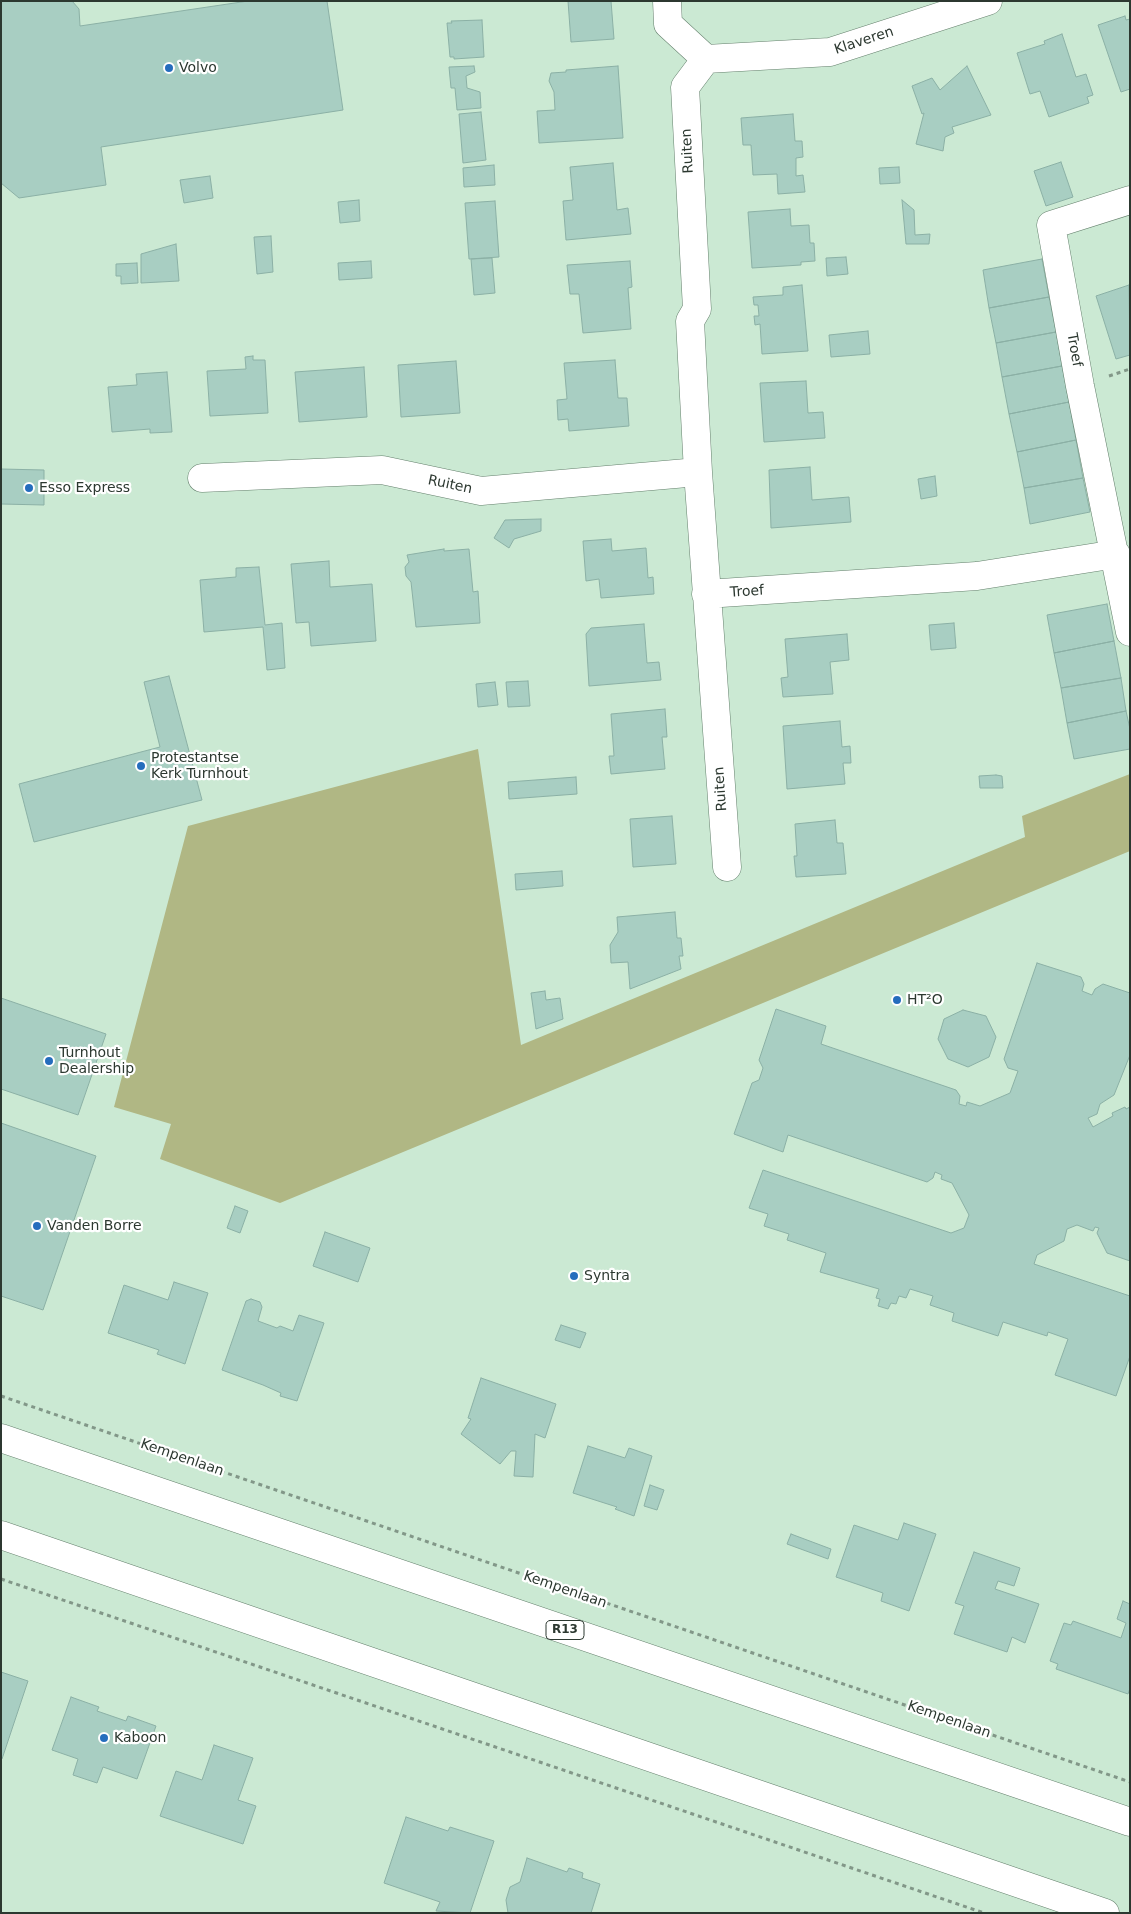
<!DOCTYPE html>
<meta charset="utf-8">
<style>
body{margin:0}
#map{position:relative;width:1131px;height:1914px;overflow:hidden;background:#cbe9d3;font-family:"DejaVu Sans",sans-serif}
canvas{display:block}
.frame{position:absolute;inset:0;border:2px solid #2c3830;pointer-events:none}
</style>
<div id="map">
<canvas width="1131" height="1914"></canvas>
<div class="frame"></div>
</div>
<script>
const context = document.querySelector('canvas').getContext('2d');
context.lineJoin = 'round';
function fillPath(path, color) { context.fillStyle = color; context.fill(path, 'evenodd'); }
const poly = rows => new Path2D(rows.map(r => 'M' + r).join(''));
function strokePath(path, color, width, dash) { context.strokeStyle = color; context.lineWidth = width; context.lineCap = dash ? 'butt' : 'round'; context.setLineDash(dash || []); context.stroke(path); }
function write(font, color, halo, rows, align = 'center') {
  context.font = font + ' "DejaVu Sans",sans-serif'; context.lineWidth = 4.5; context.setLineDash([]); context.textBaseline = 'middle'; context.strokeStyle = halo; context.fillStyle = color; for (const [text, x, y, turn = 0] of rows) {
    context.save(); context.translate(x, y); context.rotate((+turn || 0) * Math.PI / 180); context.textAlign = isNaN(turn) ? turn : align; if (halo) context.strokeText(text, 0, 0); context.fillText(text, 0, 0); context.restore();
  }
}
const green = poly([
 [478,749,521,1045,1025,837,1022,816,1130,774,1130,851,280,1203,160,1159,171,1124,114,1107,188,826]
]);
const building = poly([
 [1,1,72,1,79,9,80,26,248,1,327,1,343,110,101,147,106,185,19,198,1,183,1,1],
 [568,1,611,1,614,39,571,42,568,1],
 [1125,16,1126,20,1130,19,1130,89,1121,92,1098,25,1125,16],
 [482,20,484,57,454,59,454,57,450,57,447,23,452,23,451,21,482,20],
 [1062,34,1076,77,1086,74,1093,95,1087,97,1089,103,1049,117,1040,91,1030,94,1017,53,1045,44,1044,41,1062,34],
 [474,66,475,72,466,76,467,88,480,92,481,108,457,110,455,88,451,88,449,67,474,66],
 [618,66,623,138,539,143,537,111,555,110,554,92,549,81,551,73,566,72,566,70,618,66],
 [967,66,991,115,952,127,954,133,945,137,943,151,916,144,924,113,922,114,912,86,932,78,940,90,967,66],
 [481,112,486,160,463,163,459,114,481,112],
 [793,114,795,141,802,141,803,157,796,158,796,176,803,175,805,192,778,194,777,174,753,175,751,145,743,145,741,118,793,114],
 [1061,162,1073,197,1046,206,1034,171,1061,162],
 [613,163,617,210,628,208,631,234,566,240,563,201,573,200,570,167,613,163],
 [494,165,495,185,464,187,463,168,494,165],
 [899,167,900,183,880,184,879,168,899,167],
 [210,176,213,198,184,203,180,180,210,176],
 [359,200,360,221,340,223,338,202,359,200],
 [902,200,914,210,915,235,930,234,929,244,906,244,902,200],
 [495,201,499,257,469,259,465,203,495,201],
 [790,209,791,226,809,225,810,243,814,243,815,261,801,262,801,265,752,268,748,212,790,209],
 [271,236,273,272,257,274,254,237,271,236],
 [176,244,179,281,141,283,141,254,176,244],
 [846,257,848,274,827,276,826,258,846,257],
 [492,258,495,293,474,295,471,259,492,258],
 [1042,259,1049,297,989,308,983,270,1042,259],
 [371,261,372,278,339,280,338,263,371,261],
 [630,261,632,287,628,288,631,329,583,333,579,294,570,294,567,265,630,261],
 [137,263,138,283,121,284,121,276,116,276,116,264,137,263],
 [802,285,808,351,762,354,760,324,755,325,754,316,759,316,758,305,754,305,753,297,783,295,783,287,802,285],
 [1129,285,1130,355,1116,359,1096,296,1129,285],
 [1049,297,1056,332,996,343,989,308,1049,297],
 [868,331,870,354,831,357,829,335,868,331],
 [1056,332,1062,366,1002,377,996,343,1056,332],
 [253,356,253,360,265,360,268,413,210,416,207,371,246,369,245,357,253,356],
 [615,360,618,398,627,398,629,426,569,431,568,419,558,420,557,400,567,399,564,363,615,360],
 [456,361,460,413,401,417,398,365,456,361],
 [1062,366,1069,402,1009,414,1002,377,1062,366],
 [364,367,367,417,299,422,295,372,364,367],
 [167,372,172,432,150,433,150,429,112,432,108,387,137,385,136,374,167,372],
 [806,381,808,413,823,412,825,438,764,442,760,383,806,381],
 [1069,402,1076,440,1017,452,1009,414,1069,402],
 [1076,440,1083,478,1024,488,1017,452,1076,440],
 [810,467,812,500,849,497,851,522,771,528,769,470,810,467],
 [1,469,44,470,44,505,1,504,1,469],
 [935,476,937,496,921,499,918,479,935,476],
 [1083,478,1090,512,1030,524,1024,488,1083,478],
 [541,519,541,531,514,539,509,548,494,538,505,520,541,519],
 [611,539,612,551,646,548,648,578,653,577,654,594,601,598,599,579,586,581,583,541,611,539],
 [444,549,444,551,469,549,473,592,478,591,480,623,416,627,411,582,406,576,405,567,409,562,407,555,444,549],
 [329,561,330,587,372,584,376,641,311,646,309,622,296,623,291,564,329,561],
 [259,567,265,625,282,623,285,668,267,670,263,627,204,632,200,580,236,577,236,568,259,567],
 [1107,604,1114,641,1054,653,1047,615,1107,604],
 [954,623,956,648,931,650,929,625,954,623],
 [644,624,647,663,659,662,661,680,589,686,586,634,591,628,644,624],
 [847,634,849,660,830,662,833,694,783,697,781,678,788,677,785,639,847,634],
 [1114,641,1121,678,1061,688,1054,653,1114,641],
 [169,676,202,800,34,842,19,784,160,747,144,682,169,676],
 [1121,678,1126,711,1067,723,1061,688,1121,678],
 [528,681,530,706,508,707,506,682,528,681],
 [495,682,498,705,478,707,476,684,495,682],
 [665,709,667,737,662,737,665,769,611,774,609,756,614,756,611,714,665,709],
 [1126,711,1130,729,1130,749,1074,759,1067,723,1126,711],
 [840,721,842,747,850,746,851,763,843,763,845,784,787,789,783,726,840,721],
 [996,775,1002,776,1003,788,980,788,979,776,996,775],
 [576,777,577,794,509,799,508,782,576,777],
 [672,816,676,864,633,867,630,819,672,816],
 [835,820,837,843,843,843,846,874,796,877,794,856,797,856,795,824,835,820],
 [562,871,563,886,516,890,515,874,562,871],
 [675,912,677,938,681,938,683,956,679,956,681,969,630,989,628,962,611,963,610,945,618,932,617,917,675,912],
 [1037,963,1081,977,1084,984,1082,991,1092,995,1095,989,1103,984,1130,993,1130,1055,1114,1095,1100,1104,1097,1114,1088,1118,1093,1127,1113,1116,1112,1113,1125,1107,1126,1109,1130,1107,1130,1261,1107,1253,1097,1233,1099,1228,1095,1227,1093,1231,1077,1225,1067,1229,1064,1241,1037,1255,1034,1264,1130,1296,1130,1356,1116,1396,1055,1375,1068,1339,1048,1332,1047,1336,1003,1322,998,1336,952,1321,954,1313,930,1305,933,1296,910,1289,906,1298,899,1296,896,1304,891,1303,888,1309,878,1306,880,1299,876,1298,879,1289,820,1272,826,1253,787,1240,789,1234,764,1226,768,1214,749,1208,763,1170,951,1233,964,1228,969,1215,952,1183,941,1179,942,1175,935,1172,933,1178,927,1182,788,1135,783,1152,734,1134,752,1083,759,1080,763,1068,759,1060,776,1009,826,1026,821,1044,956,1090,960,1096,959,1104,966,1106,967,1102,980,1106,1010,1093,1018,1071,1008,1068,1004,1059,1037,963],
 [545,991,546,1000,560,998,563,1019,536,1029,531,993,545,991],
 [1,998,106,1034,78,1115,1,1089,1,998],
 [963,1010,986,1016,996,1037,989,1057,968,1067,948,1059,938,1039,944,1019,963,1010],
 [1,1123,96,1156,43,1310,1,1296,1,1123],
 [235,1206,248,1211,240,1233,227,1228,235,1206],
 [325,1232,370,1248,358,1282,313,1266,325,1232],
 [174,1282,208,1293,185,1364,157,1354,159,1350,108,1333,124,1285,168,1300,174,1282],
 [251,1299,260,1302,262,1307,258,1321,277,1328,280,1326,293,1331,299,1315,324,1323,297,1401,280,1396,281,1393,263,1385,222,1370,246,1301,251,1299],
 [561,1325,586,1333,580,1348,555,1340,561,1325],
 [481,1378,556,1404,545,1438,535,1434,533,1477,514,1476,516,1451,511,1451,500,1464,461,1434,471,1419,468,1418,481,1378],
 [588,1446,625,1458,629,1448,652,1456,634,1516,615,1509,617,1507,573,1493,588,1446],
 [650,1485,664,1490,657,1510,644,1506,650,1485],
 [904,1523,936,1534,909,1611,881,1601,883,1593,836,1577,854,1525,898,1540,904,1523],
 [791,1534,831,1549,828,1559,787,1544,791,1534],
 [974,1552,1020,1568,1014,1586,998,1581,995,1589,1039,1604,1025,1643,1012,1637,1007,1652,954,1634,964,1606,955,1603,974,1552],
 [1123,1601,1130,1604,1130,1688,1128,1694,1056,1669,1058,1664,1050,1661,1064,1623,1071,1625,1073,1621,1121,1638,1126,1623,1117,1619,1123,1601],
 [1,1672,28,1681,2,1759,1,1759,1,1672],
 [71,1697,99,1707,97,1711,126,1721,128,1716,156,1726,137,1779,103,1767,97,1783,73,1775,78,1759,52,1750,71,1697],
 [214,1745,253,1758,238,1800,256,1806,243,1844,160,1816,176,1771,202,1780,214,1745],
 [406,1817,448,1831,450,1827,494,1841,470,1913,436,1911,440,1902,384,1883,406,1817],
 [527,1858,567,1872,569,1868,583,1873,582,1878,600,1884,591,1913,508,1913,506,1900,510,1887,520,1882,527,1858]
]);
const path = poly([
 [1109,376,1130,369],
 [1,1396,1130,1782],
 [1,1579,984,1913]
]);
const street = poly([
 [667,1,668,24,706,59,685,87,697,309,690,321,698,472,727,867],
 [706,59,830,52,988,1],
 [1130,200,1051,225,1080,386,1130,632],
 [202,478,382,470,481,491,698,472],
 [706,594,977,576,1116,554]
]);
const primary = poly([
 [1,1438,1130,1822],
 [1,1535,1105,1913]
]);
const markers = [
 [169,68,5,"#256dbd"],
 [29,488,5,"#256dbd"],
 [141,766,5,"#256dbd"],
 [897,1000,5,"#256dbd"],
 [49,1061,5,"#256dbd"],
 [37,1226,5,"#256dbd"],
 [574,1276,5,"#256dbd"],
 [104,1738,5,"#256dbd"]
];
const shields = [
 [565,1630,38]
];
const shieldNames = [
 ["R13",565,1630]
];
const streetNames = [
 ["Klaveren",864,41,-18],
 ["Ruiten",688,151,-93],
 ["Troef",1074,350,80],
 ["Ruiten",450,485,12],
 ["Troef",747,592,-4],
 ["Ruiten",721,789,-94],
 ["Kempenlaan",182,1458,19],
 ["Kempenlaan",565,1590,19],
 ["Kempenlaan",949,1720,19]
];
const poiNames = [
 ["Volvo",179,68],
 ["Esso Express",39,488],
 ["Protestantse",151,758],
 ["Kerk Turnhout",151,774],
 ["HT²O",907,1000],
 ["Turnhout",59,1053],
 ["Dealership",59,1069],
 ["Vanden Borre",47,1226],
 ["Syntra",584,1276],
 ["Kaboon",114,1738]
];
fillPath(green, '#b0b784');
fillPath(building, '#a8cec2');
strokePath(building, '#8bb0a5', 1);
strokePath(street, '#65806d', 29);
strokePath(primary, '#65806d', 29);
strokePath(path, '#829788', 3, [4, 4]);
strokePath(street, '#fff', 28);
strokePath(primary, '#fff', 28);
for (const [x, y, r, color] of markers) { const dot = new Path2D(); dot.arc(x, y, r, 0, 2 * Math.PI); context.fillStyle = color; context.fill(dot); strokePath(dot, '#fff', 2); }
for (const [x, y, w] of shields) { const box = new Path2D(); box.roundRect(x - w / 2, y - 9.5, w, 19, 4); context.fillStyle = '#fff'; context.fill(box); strokePath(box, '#2c3830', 1); }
write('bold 12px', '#2c3830', null, shieldNames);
write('14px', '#2c3830', '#fff', streetNames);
write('14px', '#2c3830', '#fff', poiNames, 'left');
</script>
